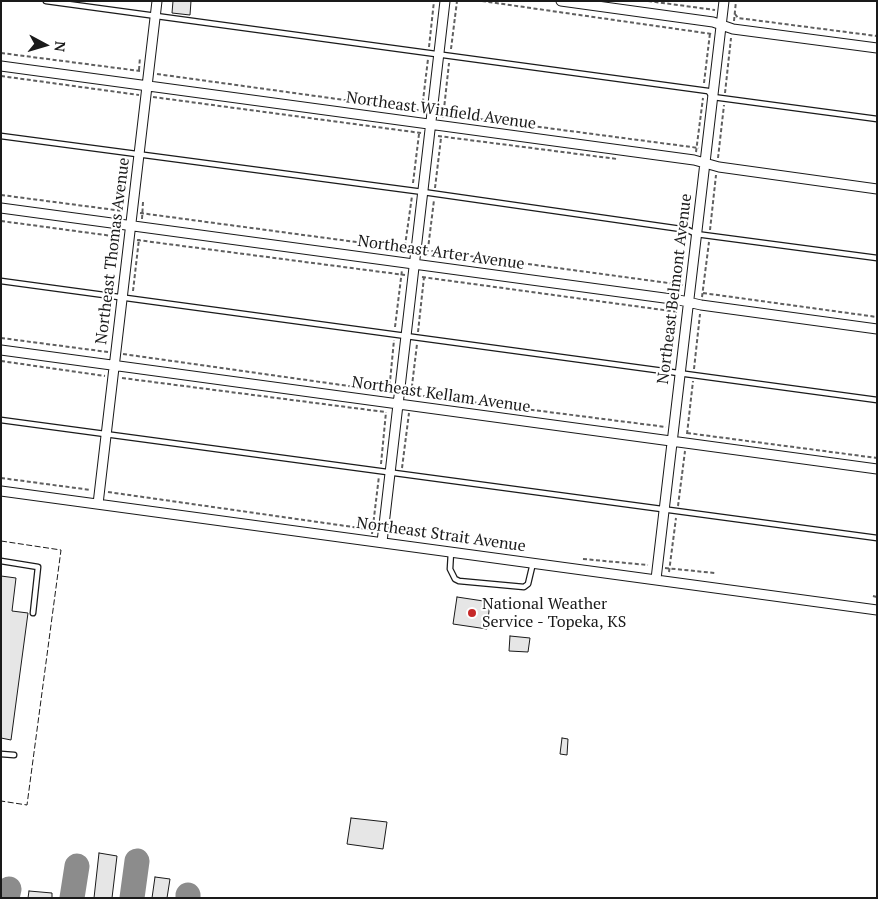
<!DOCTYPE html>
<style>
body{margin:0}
#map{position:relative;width:878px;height:899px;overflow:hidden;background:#fff;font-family:"PT Serif",serif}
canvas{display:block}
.frame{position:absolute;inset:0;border:2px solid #1a1a1a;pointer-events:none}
.north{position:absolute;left:20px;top:20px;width:50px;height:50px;-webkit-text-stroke:4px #fff;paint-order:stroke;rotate:96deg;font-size:14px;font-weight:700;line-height:20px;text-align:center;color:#1a1a1a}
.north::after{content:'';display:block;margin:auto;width:18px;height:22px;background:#1a1a1a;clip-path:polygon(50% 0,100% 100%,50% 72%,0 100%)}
</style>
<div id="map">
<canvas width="878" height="899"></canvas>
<div class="frame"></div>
<div class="north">N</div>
</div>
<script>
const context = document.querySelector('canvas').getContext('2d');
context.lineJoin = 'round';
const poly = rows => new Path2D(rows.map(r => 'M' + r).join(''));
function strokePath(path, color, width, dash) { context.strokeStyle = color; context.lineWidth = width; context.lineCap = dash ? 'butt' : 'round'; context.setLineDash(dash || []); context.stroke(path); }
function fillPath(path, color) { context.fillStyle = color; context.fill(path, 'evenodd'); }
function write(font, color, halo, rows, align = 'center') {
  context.font = font + ' "PT Serif",serif'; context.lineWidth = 4; context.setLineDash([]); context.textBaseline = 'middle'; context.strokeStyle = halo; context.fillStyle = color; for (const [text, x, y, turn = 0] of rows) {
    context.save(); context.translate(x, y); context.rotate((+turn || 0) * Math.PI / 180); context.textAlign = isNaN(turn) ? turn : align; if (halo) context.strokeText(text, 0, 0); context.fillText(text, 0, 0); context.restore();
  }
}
const taxiway = poly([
 [7,898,9,889],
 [72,898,77,866],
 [132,898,137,861],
 [188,898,188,895]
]);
const building = poly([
 [173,1,191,1,190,15,172,13,173,1],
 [1,576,16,578,12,611,28,613,11,740,1,738,1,576],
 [457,597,490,602,487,629,453,624,457,597],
 [510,636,530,638,528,652,509,651,510,636],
 [562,738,568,739,567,755,560,754,562,738],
 [351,818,387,822,383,849,347,844,351,818],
 [99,853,117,856,112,898,94,898,99,853],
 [155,877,170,879,167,898,152,898,155,877],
 [29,891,52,893,52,898,28,898,29,891]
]);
const path = poly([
 [482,1,712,34],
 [648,1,715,10],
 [735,14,738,18,877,36],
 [734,21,736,1],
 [429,47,434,1],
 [451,49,457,1],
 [1,53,140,71],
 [139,70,140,57],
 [157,74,424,111],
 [1,76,139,95],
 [704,83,710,33],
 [725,93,731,38],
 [153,97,421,133],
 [422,109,428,59],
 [441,114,699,148],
 [443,118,449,63],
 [438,136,617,159],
 [696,152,703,98],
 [718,158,724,105],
 [413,183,419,134],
 [435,188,441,138],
 [1,195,123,211],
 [140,213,408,249],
 [142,219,143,202],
 [1,221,120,237],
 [710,230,716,175],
 [137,240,405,275],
 [425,250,683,285],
 [404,253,412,196],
 [427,257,434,200],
 [422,277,678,312],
 [133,291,139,239],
 [703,293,877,317],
 [702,297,709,242],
 [395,327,402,270],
 [418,332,424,277],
 [1,338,108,352],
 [123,354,391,392],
 [1,361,105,376],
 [694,369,700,314],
 [122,378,385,412],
 [389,392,394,340],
 [408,394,666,427],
 [411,394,417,344],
 [687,433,877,458],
 [687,434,693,381],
 [381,464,386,412],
 [402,468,409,413],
 [1,478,91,490],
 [108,492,374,530],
 [678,506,685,451],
 [372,534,379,476],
 [583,559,648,565],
 [665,568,715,573],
 [669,572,676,518],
 [873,596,877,597]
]);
const lane = poly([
 [46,1,708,91,713,97,877,119],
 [1,136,423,192,688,230,696,234,877,258],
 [1,281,877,400],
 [1,420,877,538],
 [451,552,450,569,455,579,459,581,524,587,528,584,533,563],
 [1,561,38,567,33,613],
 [1,754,14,755]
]);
const street = poly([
 [561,1,713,22,733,29,877,48],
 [1,66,694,160,719,167,877,189],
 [1,208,679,300,701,305,877,329],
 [1,350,877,469],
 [1,491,877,610],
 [98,504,157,1],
 [382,542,445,1],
 [656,579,724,1]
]);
const fence = poly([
 [1,541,61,550,27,805,1,801]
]);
const markers = [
 [472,613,5,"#c62828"]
];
const streetNames = [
 ["Northeast Winfield Avenue",441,111,8],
 ["Northeast Thomas Avenue",113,251,-83],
 ["Northeast Arter Avenue",441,253,8],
 ["Northeast Belmont Avenue",675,289,-83],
 ["Northeast Kellam Avenue",441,395,8],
 ["Northeast Strait Avenue",441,535,8]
];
const poiNames = [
 ["National Weather",482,604],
 ["Service - Topeka, KS",482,622]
];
strokePath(taxiway, '#8c8c8c', 25);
fillPath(building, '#e6e6e6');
strokePath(building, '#1a1a1a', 1);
strokePath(lane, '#1a1a1a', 7);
strokePath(street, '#1a1a1a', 11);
strokePath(path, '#5f5f5f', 2, [4, 2.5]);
strokePath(lane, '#fff', 4.5);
strokePath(street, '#fff', 9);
strokePath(fence, '#1a1a1a', 1, [6, 2.5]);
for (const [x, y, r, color] of markers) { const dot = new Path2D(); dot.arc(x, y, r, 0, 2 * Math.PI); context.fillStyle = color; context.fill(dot); strokePath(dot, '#fff', 2); }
write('16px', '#1a1a1a', '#fff', streetNames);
write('16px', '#1a1a1a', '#fff', poiNames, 'left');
</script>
